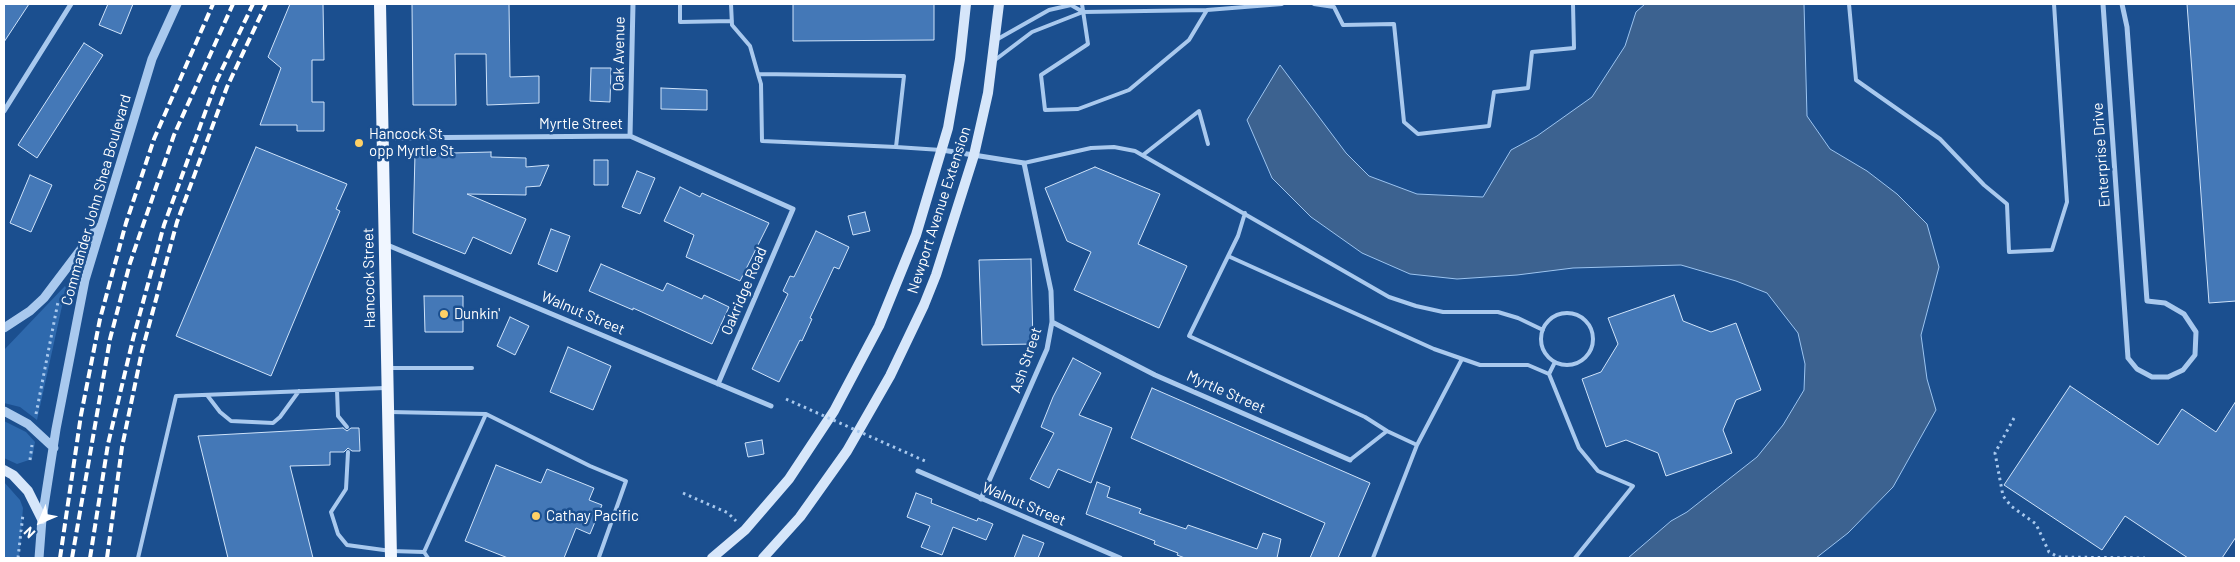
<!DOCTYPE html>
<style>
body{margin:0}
#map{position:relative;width:2240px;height:562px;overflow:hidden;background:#1b4f8f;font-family:Barlow,sans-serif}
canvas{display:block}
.frame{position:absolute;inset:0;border:5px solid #fff;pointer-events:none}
.north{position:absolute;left:15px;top:497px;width:50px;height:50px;-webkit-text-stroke:4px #1b4f8f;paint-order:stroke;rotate:225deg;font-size:14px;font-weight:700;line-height:20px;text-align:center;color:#fff}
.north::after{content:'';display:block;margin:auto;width:18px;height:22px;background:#fff;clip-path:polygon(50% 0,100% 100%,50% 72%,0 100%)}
</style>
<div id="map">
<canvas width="2240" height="562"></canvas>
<div class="frame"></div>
<div class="north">N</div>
</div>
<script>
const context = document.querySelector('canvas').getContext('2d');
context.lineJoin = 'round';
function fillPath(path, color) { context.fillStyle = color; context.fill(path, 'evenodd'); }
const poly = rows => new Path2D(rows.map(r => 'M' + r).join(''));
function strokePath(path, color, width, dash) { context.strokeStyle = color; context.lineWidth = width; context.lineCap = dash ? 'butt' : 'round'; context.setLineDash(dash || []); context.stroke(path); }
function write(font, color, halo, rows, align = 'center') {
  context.font = font + ' Barlow,sans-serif'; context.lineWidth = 5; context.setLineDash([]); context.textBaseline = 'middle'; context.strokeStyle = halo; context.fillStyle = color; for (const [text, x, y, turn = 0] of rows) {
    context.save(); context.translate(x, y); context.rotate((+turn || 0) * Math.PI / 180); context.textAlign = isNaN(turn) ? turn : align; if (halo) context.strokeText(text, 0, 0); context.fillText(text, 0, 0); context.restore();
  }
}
const green = poly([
 [65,286,66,288,37,420,20,407,4,403,4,350],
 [4,421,26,432,35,442,32,459,17,464,4,458],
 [4,482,20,500,23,508,19,558,4,558]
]);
const water = poly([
 [1645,4,1804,4,1807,116,1830,149,1867,171,1897,194,1927,224,1939,267,1921,335,1927,379,1936,410,1893,487,1848,533,1816,558,1628,558,1671,521,1687,512,1757,457,1783,425,1804,390,1805,364,1798,333,1767,293,1736,281,1681,265,1573,268,1517,275,1457,279,1410,274,1362,253,1311,217,1272,178,1247,120,1280,65,1346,153,1369,176,1417,194,1483,197,1511,150,1537,136,1592,97,1625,46,1636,12,1645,4]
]);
const building = poly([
 [4,4,29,4,4,42,4,4],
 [108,4,133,4,121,34,99,25,108,4],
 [290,4,323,4,324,60,312,60,312,102,324,102,324,131,297,131,297,125,260,125,281,68,268,57,290,4],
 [412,4,509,4,510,77,539,76,539,103,487,105,486,54,455,54,456,105,413,105,412,4],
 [793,4,934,4,934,40,793,41,793,4],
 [2187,4,2236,4,2236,301,2209,303,2187,4],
 [84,43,103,55,37,158,18,145,84,43],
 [591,68,611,68,610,102,590,101,591,68],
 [661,88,707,90,707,110,661,109,661,88],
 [256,147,347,184,336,209,340,211,271,376,176,336,256,147],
 [491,152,491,157,526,158,526,167,549,165,540,186,526,187,526,195,467,194,526,219,511,254,473,237,465,254,413,233,415,154,491,152],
 [594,160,608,160,608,185,594,185,594,160],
 [1095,167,1160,194,1138,244,1187,266,1159,328,1074,290,1091,252,1067,241,1045,188,1095,167],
 [637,171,655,178,640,214,622,207,637,171],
 [30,175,52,185,31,232,10,223,30,175],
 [680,187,700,197,702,193,769,223,740,281,686,257,694,235,664,221,680,187],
 [865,212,870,231,853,235,848,216,865,212],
 [551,229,570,236,557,272,538,264,551,229],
 [816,231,849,247,839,269,834,267,810,318,812,319,802,341,800,340,779,382,752,369,788,294,783,291,790,276,794,277,816,231],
 [1031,259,1033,344,982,345,979,260,1031,259],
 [601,264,663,291,667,283,702,299,704,295,729,307,712,344,633,308,633,310,589,291,601,264],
 [1674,295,1683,321,1711,332,1736,323,1761,390,1736,400,1723,430,1732,453,1666,476,1658,453,1626,440,1606,447,1582,379,1601,372,1618,344,1608,318,1674,295],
 [424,296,463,296,463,332,425,332,424,296],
 [510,317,529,326,515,355,497,346,510,317],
 [568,347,611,366,593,410,550,392,568,347],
 [1073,358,1101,373,1079,415,1112,428,1091,483,1058,469,1049,488,1030,479,1054,433,1041,427,1053,397,1073,358],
 [2070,386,2158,445,2182,409,2216,432,2236,401,2236,537,2222,558,2188,558,2125,516,2102,550,2004,485,2070,386],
 [1152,388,1370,483,1338,558,1310,558,1325,523,1131,438,1152,388],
 [343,428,347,431,351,428,359,428,360,451,352,451,348,448,344,452,330,452,330,465,290,466,313,558,228,558,198,436,343,428],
 [762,440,764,454,748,457,745,443,762,440],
 [496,465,541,483,547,469,594,488,589,500,602,505,590,534,576,528,564,558,508,558,465,541,496,465],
 [1097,482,1110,487,1107,497,1141,509,1139,513,1186,529,1188,525,1257,549,1263,533,1281,539,1277,558,1185,558,1177,555,1178,553,1154,544,1155,541,1086,514,1097,482],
 [916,493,932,499,931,503,977,521,978,518,993,524,986,540,953,527,942,555,921,547,930,526,907,517,916,493],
 [1023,535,1044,543,1038,558,1014,558,1023,535]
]);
const path = poly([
 [36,414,58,302],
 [2014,418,1995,453,2003,496,2011,506,2036,524,2049,552,2058,557,2145,558],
 [30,460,32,445],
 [683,493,728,513,736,521],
 [18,558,23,514]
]);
const service = poly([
 [680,4,680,22,732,21],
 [731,4,732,25,750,46,758,74,761,84,762,141,896,147,904,76,758,74],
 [1082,4,1088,44,1041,75,1045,110,1078,109,1129,90,1189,40,1207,10,1282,4],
 [1314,4,1334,7,1343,25,1394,24,1404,122,1418,134,1489,126,1494,92,1528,88,1532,52,1574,48,1573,4],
 [1849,4,1856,80,1940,139,1984,185,2007,204,2009,252,2052,250,2067,202,2054,4],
 [996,40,1049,10,1071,5,1083,12],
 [995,60,1032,32,1083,12,1207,10],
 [896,147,941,150],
 [1143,155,1199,111,1208,144],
 [1024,163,1091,148,1114,147,1135,151,1389,297,1416,306,1443,312,1498,312,1518,318,1543,330],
 [1245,213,1238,236,1189,336,1365,417,1387,431,1417,445,1373,558],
 [1228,256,1434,349,1480,365,1528,365,1549,374],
 '1541 339a26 26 0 1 1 52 0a26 26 0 1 1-52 0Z',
 [1555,362,1549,374,1579,448,1598,471,1633,486,1575,558],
 [390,368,472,368],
 [337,390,338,416,347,427],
 [207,395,220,412,231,421,273,423,280,417,299,391],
 [390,412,486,414,590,466,626,481,599,557],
 [1417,445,1462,359],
 [348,452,346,489,331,512,338,534,347,545,391,551,424,552,428,558],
 [1350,460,1387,431],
 [424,552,486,414],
 [138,558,176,396,385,388]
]);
const minor = poly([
 [2103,4,2128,358,2137,369,2152,377,2168,377,2183,370,2195,355,2196,332,2184,314,2165,303,2147,301,2127,27,2122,4],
 [4,111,71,4],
 [630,136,633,4],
 [384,138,630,136,793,209,718,384],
 [942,150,1024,163,1051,291,1052,322,1047,349,981,499],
 [385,244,771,406],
 [1052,322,1155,375,1350,460],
 [918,471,1120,558]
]);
const tertiary = poly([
 [4,328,30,311,44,298,97,228],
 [4,411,28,424,54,448],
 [39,558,42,519,56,429,85,280,152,59,177,4]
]);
const secondary = poly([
 [4,470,13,475,28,491,42,519],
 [712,558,745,530,789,479,834,411,879,326,916,235,948,128,960,59,966,4],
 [763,558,800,517,847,451,890,376,924,305,936,275,974,155,988,93,999,4]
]);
const primary = poly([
 [380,4,391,558]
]);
const rail = poly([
 [60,558,81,415,100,319,126,223,154,139,213,4],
 [72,558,110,339,130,263,174,135,233,4],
 [90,558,108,444,133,339,164,225,217,80,253,4],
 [107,558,122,447,142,351,177,222,227,87,266,4]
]);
const pathBridge = poly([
 [786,399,925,461]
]);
const markers = [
 [359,143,5,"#ffd166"],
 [444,314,5,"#ffd166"],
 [536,516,5,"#ffd166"]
];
const streetNames = [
 ["Oak Avenue",619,54,-89],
 ["Myrtle Street",581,124],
 ["Enterprise Drive",2101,155,-94],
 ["Commander John Shea Boulevard",96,200,-74],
 ["Newport Avenue Extension",939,210,-72],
 ["Hancock Street",369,278,-91],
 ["Oakridge Road",744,291,-67],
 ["Walnut Street",583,313,23],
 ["Ash Street",1026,360,-71],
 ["Myrtle Street",1226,392,24],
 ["Walnut Street",1024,504,23]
];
const poiNames = [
 ["Hancock St",369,134],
 ["opp Myrtle St",369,151],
 ["Dunkin'",454,314],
 ["Cathay Pacific",546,516]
];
fillPath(green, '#2e69ad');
fillPath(water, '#3c6290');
strokePath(water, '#9cc4f0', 1);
fillPath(building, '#4478b7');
strokePath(building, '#cfe3fa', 1);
strokePath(path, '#a9c9ee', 3, [2.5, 4]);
strokePath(service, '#a9c9ee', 4);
strokePath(minor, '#a9c9ee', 5);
strokePath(tertiary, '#a9c9ee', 9);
strokePath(secondary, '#d6e6fa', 10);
strokePath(primary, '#f0f6ff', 12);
strokePath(rail, '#fff', 4, [9, 4]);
strokePath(pathBridge, '#a9c9ee', 3, [2.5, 4]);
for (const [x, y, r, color] of markers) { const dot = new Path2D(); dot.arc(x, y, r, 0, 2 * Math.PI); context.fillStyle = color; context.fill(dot); strokePath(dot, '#1b4f8f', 2); }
write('15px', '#fff', '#1b4f8f', streetNames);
write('15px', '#fff', '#1b4f8f', poiNames, 'left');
</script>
